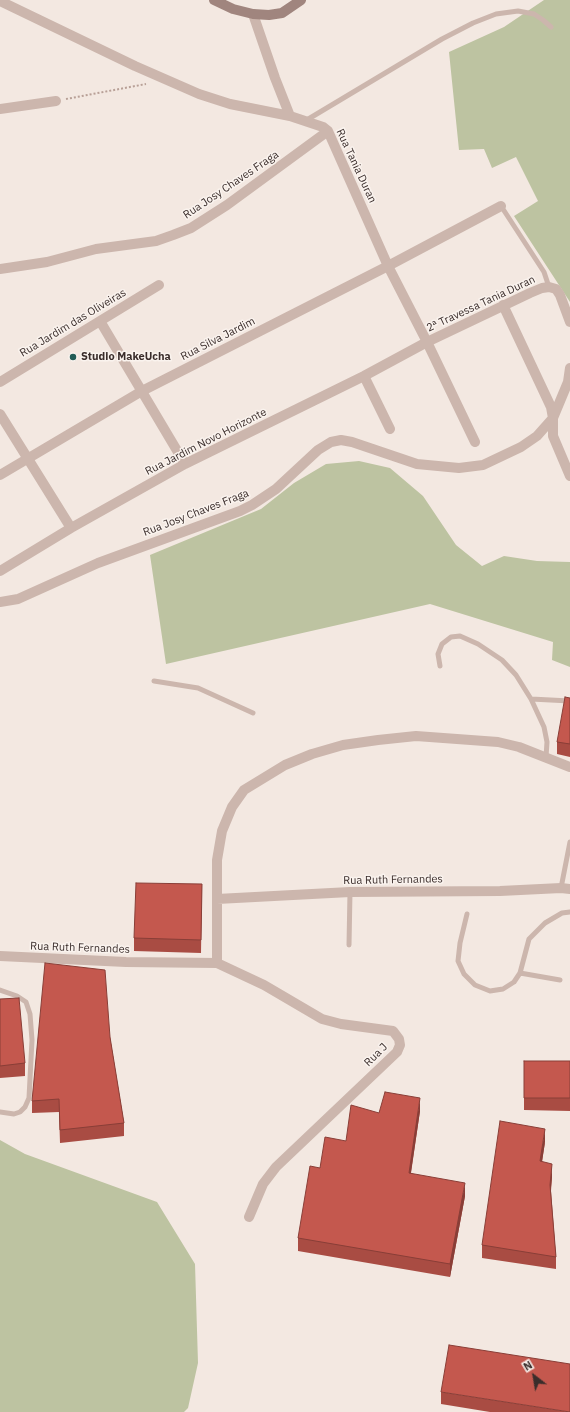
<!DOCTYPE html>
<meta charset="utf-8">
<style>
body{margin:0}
#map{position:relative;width:570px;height:1412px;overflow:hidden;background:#f3e8e1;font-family:"IBM Plex Sans",sans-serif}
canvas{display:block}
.north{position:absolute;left:514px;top:1356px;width:40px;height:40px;-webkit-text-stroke:3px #faf3ee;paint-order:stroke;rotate:329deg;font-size:11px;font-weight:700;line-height:16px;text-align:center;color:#3a2d2b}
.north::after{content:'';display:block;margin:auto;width:14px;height:18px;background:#3a2d2b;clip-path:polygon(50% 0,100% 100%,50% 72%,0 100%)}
</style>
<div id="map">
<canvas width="570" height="1412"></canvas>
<div class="north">N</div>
</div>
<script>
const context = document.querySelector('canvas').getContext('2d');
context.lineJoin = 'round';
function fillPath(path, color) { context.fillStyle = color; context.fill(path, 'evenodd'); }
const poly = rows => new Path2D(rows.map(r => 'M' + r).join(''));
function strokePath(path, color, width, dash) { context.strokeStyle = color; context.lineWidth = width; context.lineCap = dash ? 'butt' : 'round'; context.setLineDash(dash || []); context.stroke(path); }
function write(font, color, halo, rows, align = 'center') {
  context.font = font + ' "IBM Plex Sans",sans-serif'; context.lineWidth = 3; context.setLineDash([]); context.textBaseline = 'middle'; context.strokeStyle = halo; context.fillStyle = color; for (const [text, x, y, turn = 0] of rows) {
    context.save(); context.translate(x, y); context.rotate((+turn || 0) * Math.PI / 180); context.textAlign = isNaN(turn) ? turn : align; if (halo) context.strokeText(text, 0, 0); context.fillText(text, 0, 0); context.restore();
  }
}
const green = poly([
 [544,0,570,0,570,302,514,216,538,201,516,157,492,168,484,149,459,150,449,52,504,27],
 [359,461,390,468,423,496,456,545,482,566,504,556,537,561,570,562,570,667,552,660,553,642,430,604,166,664,150,555,261,509,294,483,326,464],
 [0,1140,25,1154,157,1202,195,1264,198,1363,188,1408,184,1412,0,1412]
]);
const path = poly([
 [66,99,146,84]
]);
const service = poly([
 [305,121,442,39,473,23,496,14,518,11,534,14,543,20,551,27],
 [501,206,544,272,549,287],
 [440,666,438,654,442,644,451,637,460,636,478,644,502,660,516,675,531,699,544,727,547,742,546,757],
 [154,681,198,688,253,713],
 [531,699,570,701],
 [561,888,570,842],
 [467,914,460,943,458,961,464,974,475,985,490,991,503,989,514,982,520,973,529,939,545,923,562,913,570,912],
 [349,945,350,892],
 [520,973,560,980],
 [0,990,17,996,26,1002,30,1014,32,1040,29,1098,25,1107,20,1112,14,1114,0,1112]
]);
const minor = poly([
 [0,1,135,66,199,94,230,104,290,116,323,127,328,131,388,266,427,342,475,442],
 [253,14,275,78,290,116],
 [0,109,56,101],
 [0,269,47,262,96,249,156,241,173,235,191,228,227,205,328,131],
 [503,305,551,407,553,418,553,436,570,476],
 [100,321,185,464],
 [364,376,390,429],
 [0,382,159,285],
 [0,414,71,528],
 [0,475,142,391,388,266,501,206],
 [0,571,71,528,185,464,364,376,427,342,530,293,542,288,549,287,556,289,560,295,570,322],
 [0,602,18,599,98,563,240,511,252,505,276,489,318,450,331,442,341,440,352,442,417,464,459,468,483,465,521,447,537,436,553,418,568,382,570,368],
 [217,899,350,892,500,891,561,888,570,889],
 [0,956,126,962,217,963,217,860,222,831,232,807,244,790,285,765,312,754,343,745,378,740,416,736,498,742,519,747,570,767],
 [217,963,264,985,322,1019,341,1024,393,1031,399,1039,400,1045,397,1052,276,1167,263,1184,249,1217]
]);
const secondary = poly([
 [214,0,233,9,253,14,269,15,282,13,301,0]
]);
const wall = poly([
 [570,698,570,757,557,754,557,742],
 [202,884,201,953,134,951,134,938],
 [0,999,25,1063,25,1076,0,1078],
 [110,1037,124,1123,124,1136,60,1143,59,1112,32,1113,32,1101],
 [524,1061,570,1061,570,1111,524,1110],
 [420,1111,411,1173,465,1196,450,1277,298,1251,298,1238,320,1168,346,1141,379,1113],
 [545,1142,542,1162,552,1177,551,1191,556,1257,556,1269,482,1258,482,1245],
 [441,1392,570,1412,490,1412,441,1404]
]);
const shadedWall = poly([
 [420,1098,420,1111,409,1185,409,1173],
 [545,1129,545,1142,540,1174,540,1161],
 [552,1164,552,1177,550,1197,550,1185],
 [465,1183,465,1196,450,1277,450,1264]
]);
const building = poly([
 [565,697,570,698,570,744,557,742,565,697],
 [136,883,202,884,201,940,134,938,136,883],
 [45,963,105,970,110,1037,124,1123,60,1130,59,1099,32,1101,45,963],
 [19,998,25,1063,0,1066,0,999,19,998],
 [524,1061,570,1061,570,1098,524,1098,524,1061],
 [385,1092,420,1098,409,1173,465,1183,450,1264,298,1238,310,1166,320,1168,325,1137,346,1141,351,1105,379,1113,385,1092],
 [500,1121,545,1129,540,1161,552,1164,550,1185,556,1257,482,1245,500,1121],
 [449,1345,570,1364,570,1412,441,1392,449,1345]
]);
const markers = [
 [73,357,4,"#215c56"]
];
const streetNames = [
 ["Rua Tania Duran",356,166,65],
 ["Rua Josy Chaves Fraga",231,185,-34],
 ["2ª Travessa Tania Duran",481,304,-25],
 ["Rua Jardim das Oliveiras",73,323,-31],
 ["Rua Silva Jardim",218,339,-27],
 ["Rua Jardim Novo Horizonte",206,442,-27],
 ["Rua Josy Chaves Fraga",196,513,-21],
 ["Rua Ruth Fernandes",393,880,-1],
 ["Rua Ruth Fernandes",80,948,2],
 ["Rua J",376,1055,-45]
];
const poiNames = [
 ["Studio MakeUcha",81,357]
];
fillPath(green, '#bdc3a1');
strokePath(path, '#b8a097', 2, [2, 2]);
strokePath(service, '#ccb6ad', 5);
strokePath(minor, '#ccb6ad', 10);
strokePath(secondary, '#a0857e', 10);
fillPath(wall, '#a94c43');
fillPath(shadedWall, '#893e37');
fillPath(building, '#c4584e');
strokePath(building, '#893e37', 1);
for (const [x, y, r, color] of markers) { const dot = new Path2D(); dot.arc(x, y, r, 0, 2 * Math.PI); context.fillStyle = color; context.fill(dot); strokePath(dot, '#faf3ee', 1.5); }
write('11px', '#3a2d2b', '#faf3ee', streetNames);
write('bold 11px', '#3a2d2b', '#faf3ee', poiNames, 'left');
</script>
